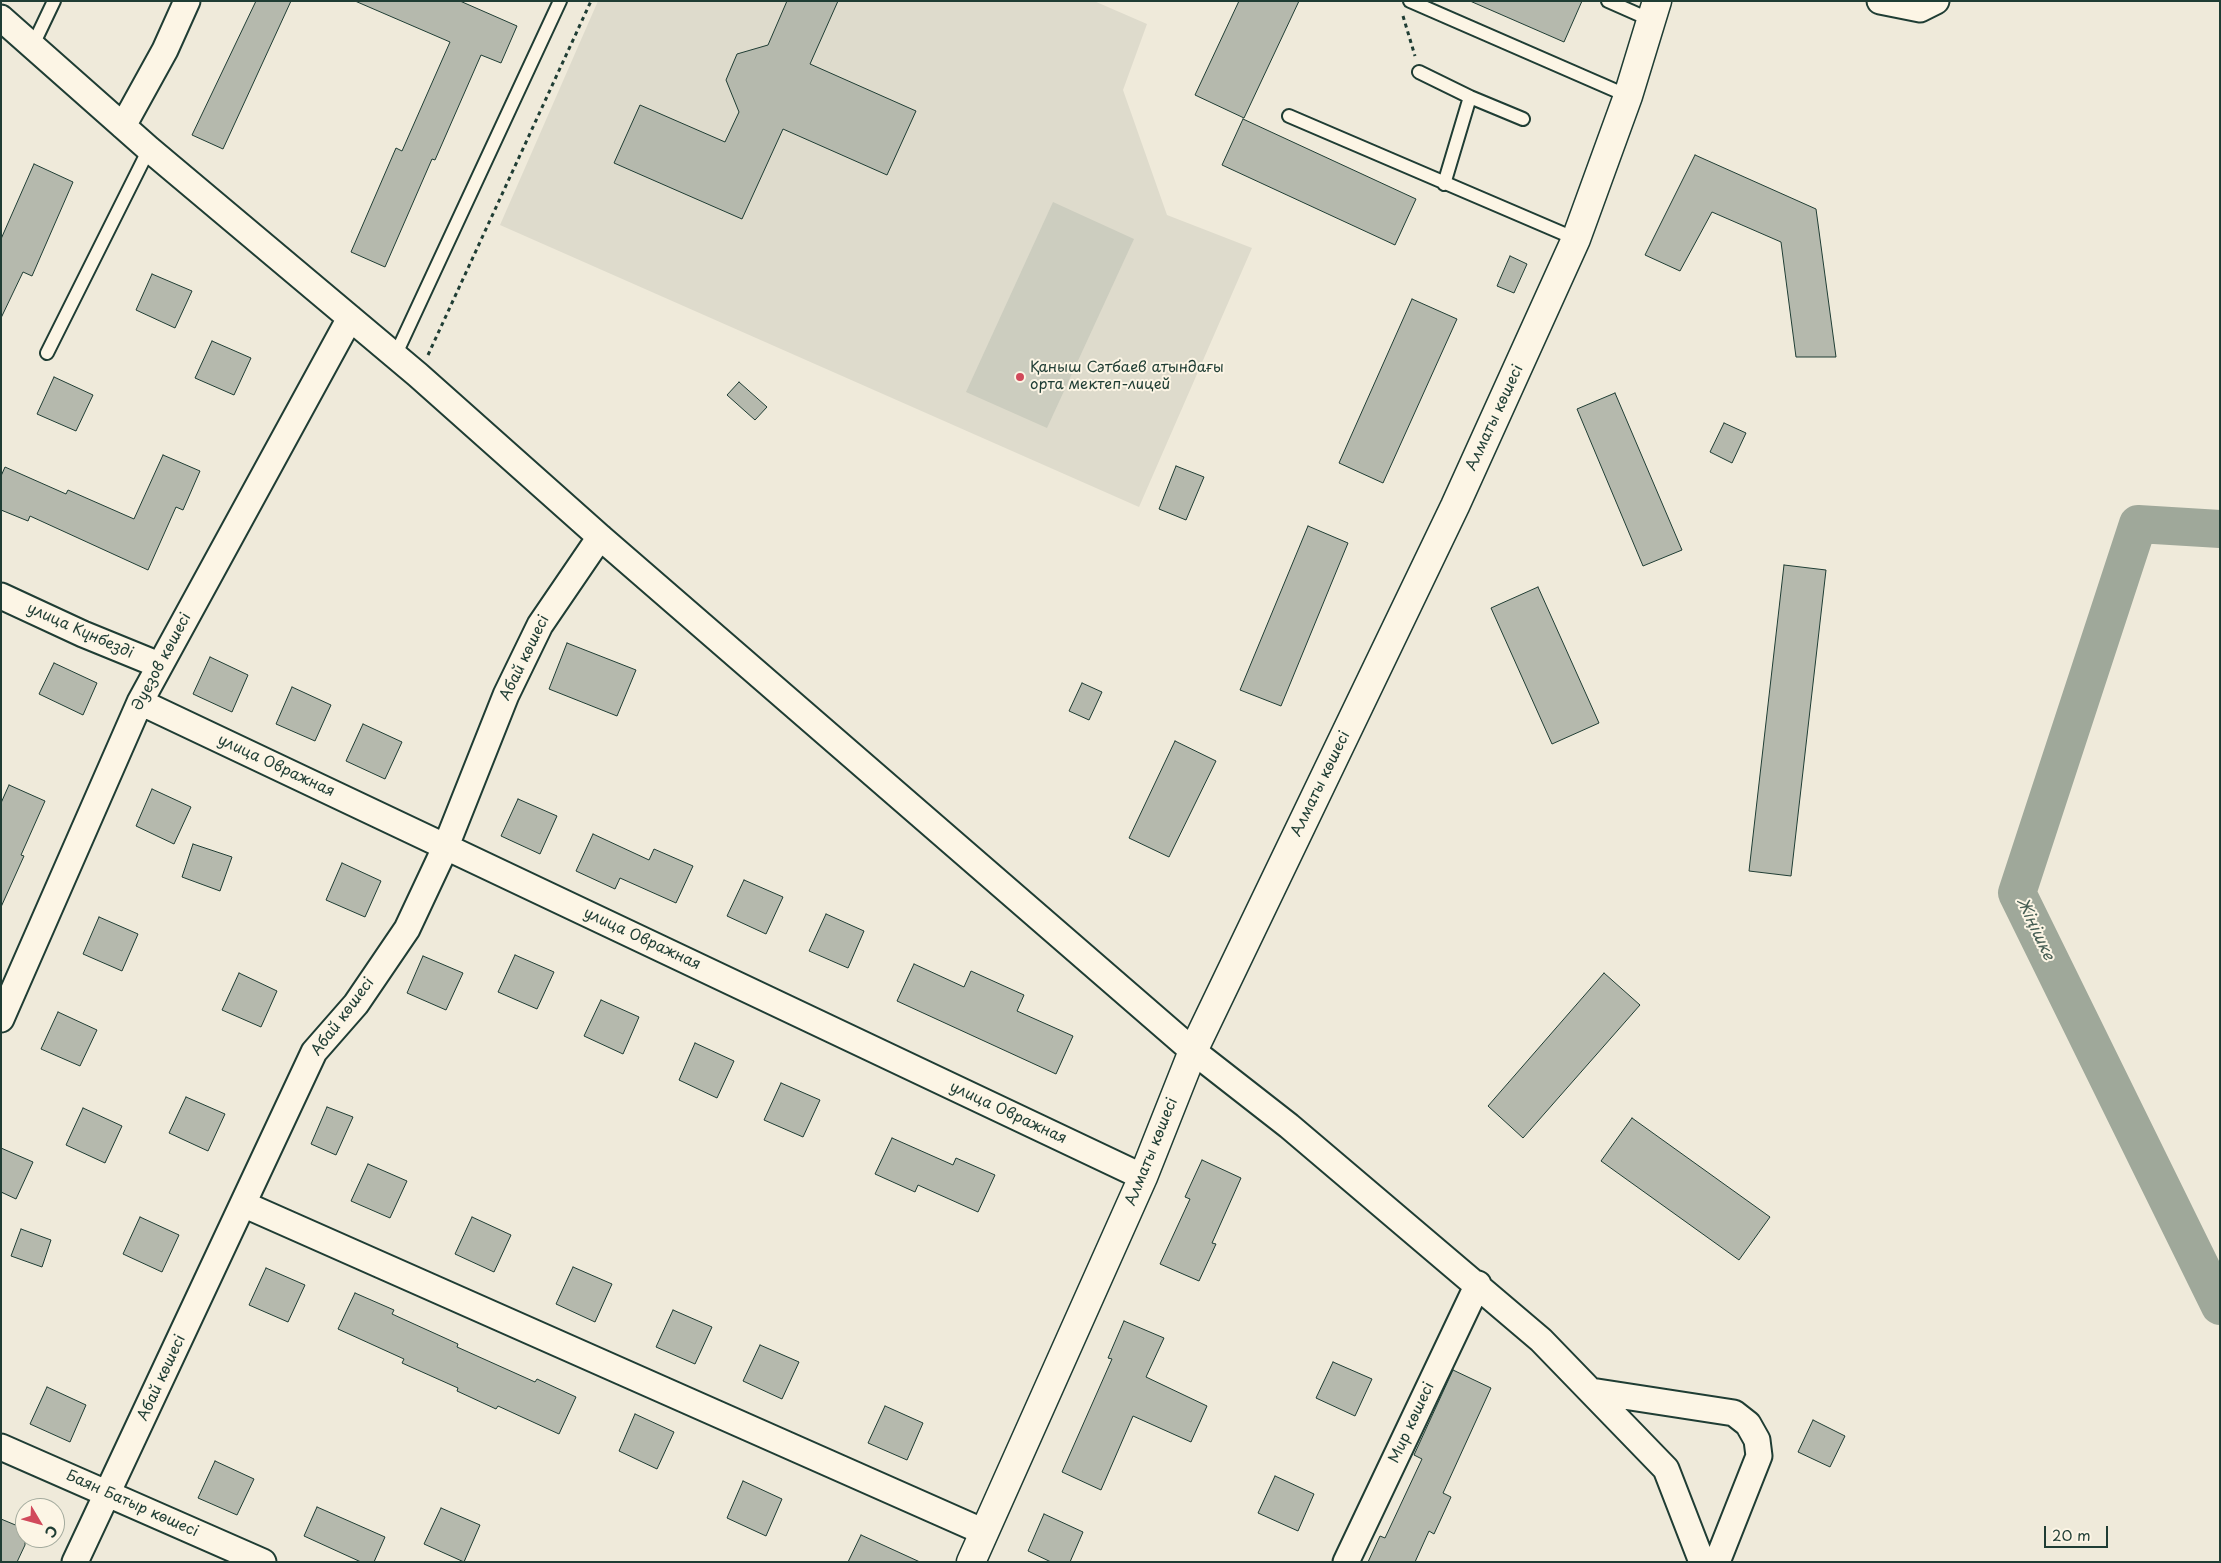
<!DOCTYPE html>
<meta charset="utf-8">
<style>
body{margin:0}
#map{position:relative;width:2221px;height:1563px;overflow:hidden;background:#efeada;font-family:"Playpen Sans",sans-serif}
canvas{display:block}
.frame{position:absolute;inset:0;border:2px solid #1f3d34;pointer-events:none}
.north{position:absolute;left:15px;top:1498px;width:50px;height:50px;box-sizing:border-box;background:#fcf5e5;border:1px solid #a4ab9e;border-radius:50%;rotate:127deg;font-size:14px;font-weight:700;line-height:20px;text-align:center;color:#1f3d34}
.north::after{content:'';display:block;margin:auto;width:18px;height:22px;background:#d1495b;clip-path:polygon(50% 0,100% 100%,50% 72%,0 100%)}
.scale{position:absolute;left:2044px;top:1526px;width:64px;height:22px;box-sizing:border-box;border:2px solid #1f3d34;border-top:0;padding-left:6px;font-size:15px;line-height:18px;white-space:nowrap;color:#1f3d34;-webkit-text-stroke:4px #fcf5e5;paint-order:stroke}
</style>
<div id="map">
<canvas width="2221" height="1563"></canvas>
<div class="frame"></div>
<div class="north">С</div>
<div class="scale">20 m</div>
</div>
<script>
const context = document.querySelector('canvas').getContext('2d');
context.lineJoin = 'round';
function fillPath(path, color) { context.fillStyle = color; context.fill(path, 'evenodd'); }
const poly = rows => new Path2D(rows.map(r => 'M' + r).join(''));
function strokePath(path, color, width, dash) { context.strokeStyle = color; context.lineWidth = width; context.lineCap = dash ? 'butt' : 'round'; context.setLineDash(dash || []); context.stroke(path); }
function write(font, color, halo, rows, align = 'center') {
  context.font = font + ' "Playpen Sans",sans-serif'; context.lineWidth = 4; context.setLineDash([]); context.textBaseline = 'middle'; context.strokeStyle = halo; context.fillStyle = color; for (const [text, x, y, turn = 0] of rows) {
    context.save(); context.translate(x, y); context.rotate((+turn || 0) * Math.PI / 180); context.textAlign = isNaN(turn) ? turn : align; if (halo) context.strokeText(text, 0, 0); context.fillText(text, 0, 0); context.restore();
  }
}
const built = poly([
 [598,1,1094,1,1147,24,1123,90,1167,215,1252,248,1139,507,500,225]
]);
const green = poly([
 [1053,202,1134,239,1047,428,966,392]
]);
const river = poly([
 [2220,529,2138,524,2017,893,2220,1306]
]);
const building = poly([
 [256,1,291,1,223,149,192,135,256,1],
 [355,1,460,1,517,26,501,63,481,55,435,160,432,159,385,267,351,252,396,148,402,151,450,42,355,1],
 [787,1,838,1,810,64,916,111,887,175,783,129,742,219,614,163,640,105,725,142,739,112,726,80,737,54,768,45,787,1],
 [1239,1,1299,1,1244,118,1195,95,1239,1],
 [1470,1,1582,1,1564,42,1470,1],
 [1243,119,1416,199,1395,245,1222,165,1243,119],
 [1695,155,1816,209,1836,357,1796,357,1781,242,1712,212,1680,271,1645,255,1695,155],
 [34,164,73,182,32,276,23,272,1,318,1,239,34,164],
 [1510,256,1527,264,1514,293,1497,286,1510,256],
 [152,274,192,291,175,328,136,310,152,274],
 [1412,299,1457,319,1383,483,1339,463,1412,299],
 [212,341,251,358,234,395,195,378,212,341],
 [54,377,93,395,76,431,37,414,54,377],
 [739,382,767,407,755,420,727,395,739,382],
 [1615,393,1682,550,1643,566,1577,409,1615,393],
 [1724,423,1746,433,1732,463,1710,452,1724,423],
 [163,455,200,471,183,510,176,507,148,570,30,516,28,521,1,510,1,476,5,467,66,494,68,490,134,519,163,455],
 [1176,466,1204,477,1186,520,1159,509,1176,466],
 [1308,526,1348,543,1281,706,1240,690,1308,526],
 [1784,565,1826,570,1791,876,1749,871,1784,565],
 [1538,587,1599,723,1552,744,1491,608,1538,587],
 [567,643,636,670,617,716,549,689,567,643],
 [210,657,248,675,232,712,193,694,210,657],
 [54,663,97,683,83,715,39,694,54,663],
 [1082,683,1102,692,1089,720,1069,711,1082,683],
 [292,687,331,705,315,741,276,724,292,687],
 [363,724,402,742,385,779,346,761,363,724],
 [1175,741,1216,761,1169,857,1129,838,1175,741],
 [9,785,45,801,21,855,24,856,1,907,1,803,9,785],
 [152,789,191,807,174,844,136,826,152,789],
 [518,799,557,816,540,854,501,836,518,799],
 [593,834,649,860,654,849,693,866,676,903,620,878,615,889,576,871,593,834],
 [193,844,232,857,220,891,182,877,193,844],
 [342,863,381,881,365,917,326,900,342,863],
 [744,880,783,897,766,934,727,916,744,880],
 [826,914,864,931,848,968,809,951,826,914],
 [99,917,138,934,122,971,83,954,99,917],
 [515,955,554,972,537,1009,498,992,515,955],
 [423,956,463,973,446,1010,407,993,423,956],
 [914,964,964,987,971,971,1024,995,1017,1011,1073,1036,1056,1074,897,1001,914,964],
 [239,973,277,991,261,1027,222,1010,239,973],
 [1604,973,1640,1005,1523,1138,1488,1106,1604,973],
 [601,1000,639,1017,623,1054,584,1036,601,1000],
 [58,1012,97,1030,80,1066,41,1049,58,1012],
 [695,1043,734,1061,717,1098,679,1080,695,1043],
 [781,1083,820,1100,803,1137,764,1120,781,1083],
 [186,1097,225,1114,208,1151,169,1133,186,1097],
 [327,1107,353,1117,336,1155,311,1144,327,1107],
 [83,1108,122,1126,105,1163,66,1145,83,1108],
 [1632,1118,1770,1217,1739,1260,1601,1161,1632,1118],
 [892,1138,953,1165,956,1158,995,1175,978,1212,918,1185,915,1192,875,1174,892,1138],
 [1,1148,33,1162,16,1199,1,1192,1,1148],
 [1202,1160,1241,1178,1212,1243,1216,1244,1199,1281,1160,1264,1190,1199,1185,1197,1202,1160],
 [368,1164,407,1181,390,1218,351,1201,368,1164],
 [140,1217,179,1235,162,1272,123,1254,140,1217],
 [472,1217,511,1235,494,1272,455,1254,472,1217],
 [21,1229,51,1240,42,1267,11,1256,21,1229],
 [573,1267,612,1284,595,1322,556,1304,573,1267],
 [266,1268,305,1285,288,1322,249,1305,266,1268],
 [355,1293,394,1310,392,1314,458,1344,457,1347,535,1382,537,1379,576,1397,559,1434,498,1406,496,1409,457,1391,458,1388,402,1363,404,1359,338,1329,355,1293],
 [673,1310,712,1327,695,1364,656,1347,673,1310],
 [1124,1321,1164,1338,1146,1377,1207,1406,1191,1442,1133,1416,1101,1490,1062,1472,1112,1359,1108,1358,1124,1321],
 [760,1345,799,1362,782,1399,743,1381,760,1345],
 [1333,1362,1372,1379,1355,1416,1316,1398,1333,1362],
 [1453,1370,1491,1388,1443,1493,1451,1497,1434,1534,1429,1531,1415,1562,1368,1562,1380,1536,1385,1538,1422,1459,1414,1455,1453,1370],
 [47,1387,86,1405,70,1442,30,1424,47,1387],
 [885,1406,923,1423,907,1460,868,1443,885,1406],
 [635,1414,674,1432,657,1469,619,1451,635,1414],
 [1813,1420,1845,1436,1830,1467,1798,1452,1813,1420],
 [215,1461,254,1479,237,1515,198,1498,215,1461],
 [1275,1476,1314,1494,1298,1531,1258,1513,1275,1476],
 [743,1481,782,1499,766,1536,727,1518,743,1481],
 [317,1507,385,1537,374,1562,361,1562,304,1536,317,1507],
 [441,1508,480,1525,464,1562,424,1544,441,1508],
 [1044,1514,1083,1532,1070,1562,1051,1562,1028,1551,1044,1514],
 [1,1519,25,1529,25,1545,17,1562,1,1562,1,1519],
 [861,1535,920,1562,848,1562,861,1535]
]);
const path = poly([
 [1403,16,1415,56],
 [428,355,591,1]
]);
const service = poly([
 [1410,1,1628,96],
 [1608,1,1651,20],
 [33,45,54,1],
 [1419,72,1470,97],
 [1289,116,1576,239],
 [1444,184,1470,97,1523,119],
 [47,353,149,149],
 [395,356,560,1]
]);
const minor = poly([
 [1880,1,1920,9,1936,1],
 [1,18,149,149,418,375,600,537,1193,1051,1289,1126,1541,1340,1666,1469,1702,1562],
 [123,126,165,50,187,1],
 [1,596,83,634,159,665],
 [140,702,1143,1177],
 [1,1019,140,702,350,318],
 [243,1204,984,1532],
 [1591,1391,1734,1413,1748,1424,1757,1440,1759,1456,1717,1562],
 [1,1447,263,1562],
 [75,1562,314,1052,356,1004,407,929,446,846,506,695,540,625,600,537],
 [1346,1562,1478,1284]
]);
const tertiary = poly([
 [971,1562,1143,1177,1193,1051,1455,506,1576,239,1628,96,1657,1]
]);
const markers = [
 [1020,377,5,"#d1495b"]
];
const poiNames = [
 ["Қаныш Сәтбаев атындағы",1030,368],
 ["орта мектеп-лицей",1030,385]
];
const streetNames = [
 ["Алматы көшесі",1495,418,-65],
 ["улица Күнбезді",80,631,24],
 ["Абай көшесі",525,658,-64],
 ["Әуезов көшесі",162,662,-62],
 ["улица Овражная",276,766,25],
 ["Алматы көшесі",1321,784,-64],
 ["улица Овражная",642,939,25],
 ["Абай көшесі",343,1017,-53],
 ["улица Овражная",1008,1113,25],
 ["Алматы көшесі",1152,1152,-68],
 ["Абай көшесі",162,1378,-65],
 ["Мир көшесі",1412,1423,-65],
 ["Баян Батыр көшесі",132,1504,24]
];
const waterNames = [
 ["Жіңішке",2035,929,65]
];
fillPath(built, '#dedbcc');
fillPath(green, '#cccdbf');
strokePath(river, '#9fa89a', 38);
fillPath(building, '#b5b9ad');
strokePath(building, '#1f3d34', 1);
strokePath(service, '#1f3d34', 16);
strokePath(minor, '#1f3d34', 29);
strokePath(tertiary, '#1f3d34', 31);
strokePath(path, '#1f3d34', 3, [4, 4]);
strokePath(service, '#fcf5e5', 12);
strokePath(minor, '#fcf5e5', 25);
strokePath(tertiary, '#fcf5e5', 28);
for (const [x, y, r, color] of markers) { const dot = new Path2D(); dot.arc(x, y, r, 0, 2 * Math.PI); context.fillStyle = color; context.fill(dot); strokePath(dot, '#fcf5e5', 2); }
write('15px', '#1f3d34', '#fcf5e5', poiNames, 'left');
write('15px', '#1f3d34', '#fcf5e5', streetNames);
write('italic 16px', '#455d53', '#fcf5e5', waterNames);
</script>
